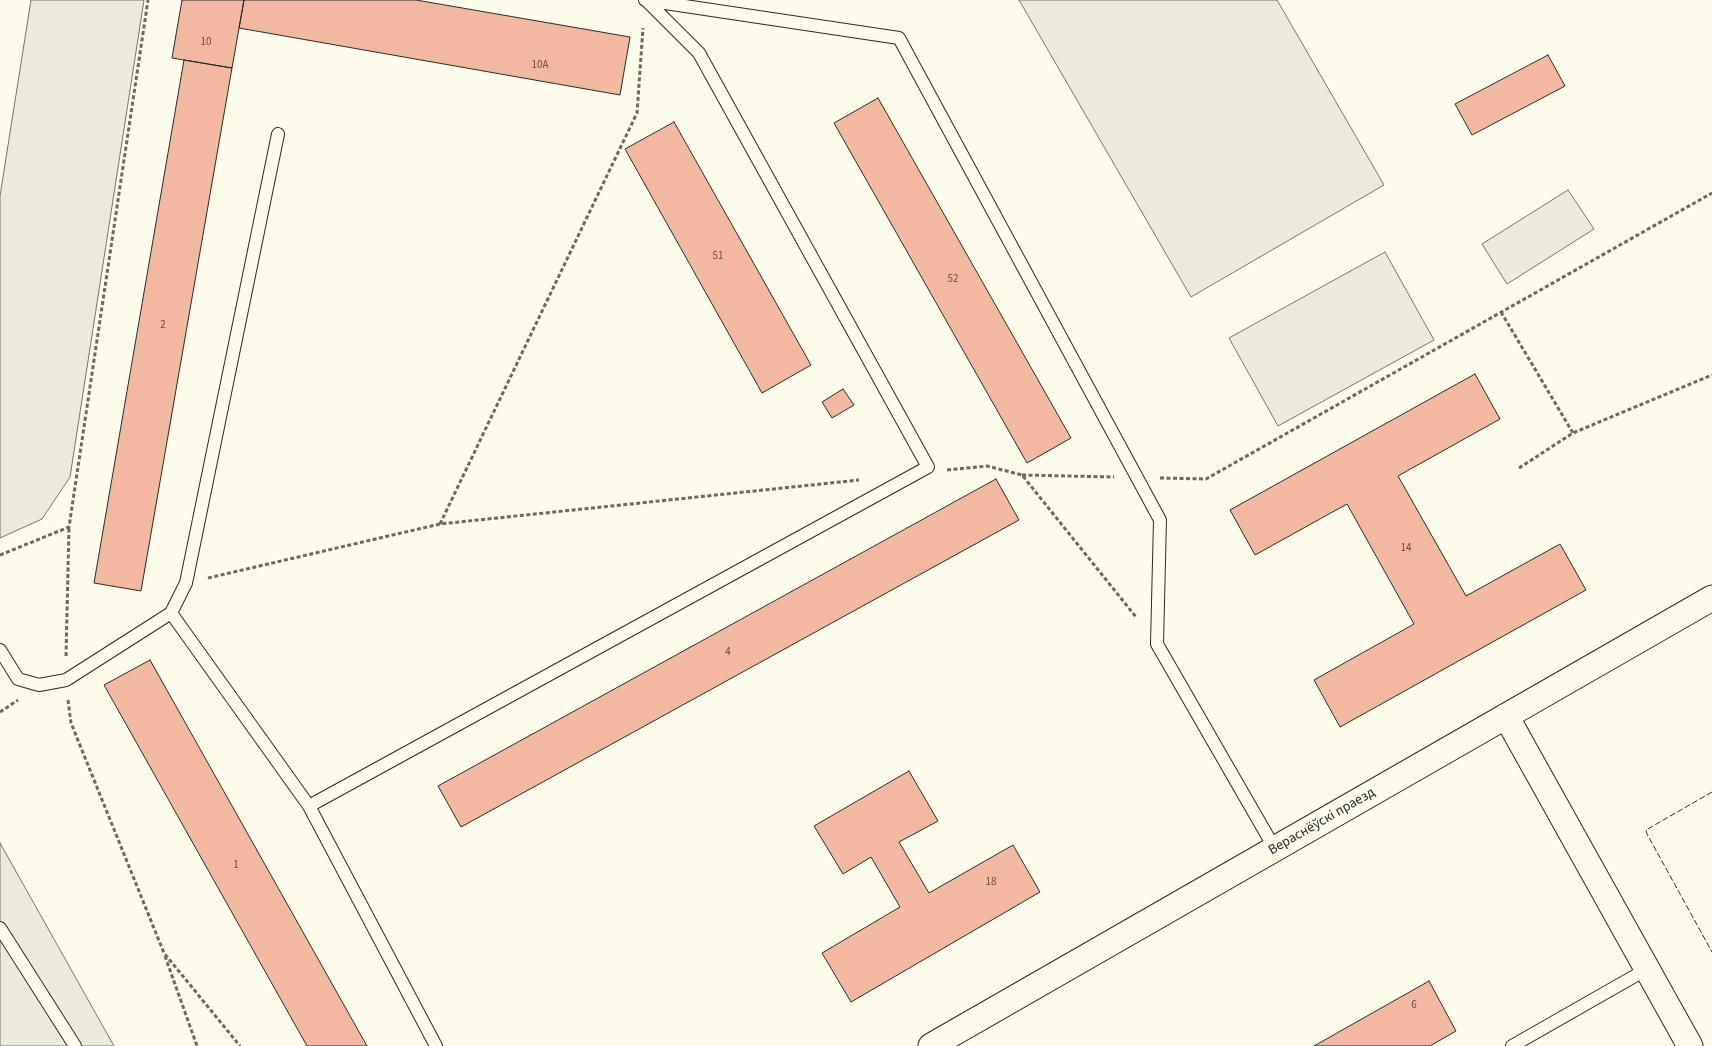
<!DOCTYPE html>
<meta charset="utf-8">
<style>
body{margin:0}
canvas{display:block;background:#fdfbea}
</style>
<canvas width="1712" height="1046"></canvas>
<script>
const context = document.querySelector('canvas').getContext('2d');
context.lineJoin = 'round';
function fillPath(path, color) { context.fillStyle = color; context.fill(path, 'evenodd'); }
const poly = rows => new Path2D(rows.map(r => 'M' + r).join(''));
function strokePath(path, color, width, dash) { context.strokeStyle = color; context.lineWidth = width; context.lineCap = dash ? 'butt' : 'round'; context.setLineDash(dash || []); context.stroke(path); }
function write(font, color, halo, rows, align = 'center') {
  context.font = font + ' "Source Sans 3",sans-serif'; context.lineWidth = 4; context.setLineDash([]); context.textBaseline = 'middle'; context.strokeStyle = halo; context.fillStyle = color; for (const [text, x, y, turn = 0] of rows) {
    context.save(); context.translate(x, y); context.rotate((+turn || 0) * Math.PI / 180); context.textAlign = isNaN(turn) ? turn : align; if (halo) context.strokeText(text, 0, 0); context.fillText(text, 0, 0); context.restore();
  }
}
const green = poly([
 [31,0,144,0,70,477,42,519,0,538,0,196,31,0],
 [1019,0,1277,0,1384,185,1191,297,1019,0],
 [1568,190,1594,229,1507,284,1482,244,1568,190],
 [1385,252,1434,340,1278,426,1229,338,1385,252]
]);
const parking = poly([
 [0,843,114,1046,0,1046,0,843]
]);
const building = poly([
 [182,0,244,0,232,68,172,58,182,0],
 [244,0,416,0,630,37,620,95,239,28,244,0],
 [1548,55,1565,86,1472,135,1455,104,1548,55],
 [184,60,232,68,141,591,94,583,184,60],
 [878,98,1071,438,1027,463,834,123,878,98],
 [674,122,811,365,762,393,625,149,674,122],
 [1475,374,1500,419,1398,476,1466,596,1560,544,1586,590,1340,727,1314,680,1414,624,1347,504,1255,555,1230,510,1475,374],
 [843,389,854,405,832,418,822,402,843,389],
 [996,479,1019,520,461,827,438,786,996,479],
 [150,660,367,1046,307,1046,104,685,150,660],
 [909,771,938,821,899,842,929,893,1013,845,1040,892,851,1002,822,953,900,907,871,857,843,874,814,826,909,771],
 [1429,981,1456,1031,1430,1046,1314,1046,1429,981]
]);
const path = poly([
 [1501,312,1573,433],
 [1519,468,1573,433,1712,375],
 [947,470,987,466,1022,475,1136,617],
 [1022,475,1114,477],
 [1160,478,1206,479,1712,193],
 [440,524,637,113,643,28],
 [0,555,69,527,148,0],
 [208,578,440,524,859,480],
 [66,656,69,527],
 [68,700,71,723,164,953,240,1046],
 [0,712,18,700],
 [165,956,197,1046]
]);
const lane = poly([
 [645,0,899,38,1160,520,1157,644,1275,849],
 [171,613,186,583,278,134],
 [0,650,18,679,39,685,66,680,171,613,309,806,928,467,699,53,646,0],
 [309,806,436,1046],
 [0,928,75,1046],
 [1512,1046,1647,969]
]);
const street = poly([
 [1506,716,1690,1046],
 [931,1046,1712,598]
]);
const fence = poly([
 [1712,792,1646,830,1647,834,1712,952]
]);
const numberNames = [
 ["10",206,43],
 ["10А",540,66],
 ["51",718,257],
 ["52",953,280],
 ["2",163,326],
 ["14",1406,549],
 ["4",728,653],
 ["1",236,866],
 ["18",991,883],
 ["6",1414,1006]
];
const streetNames = [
 ["Вераснёўскі праезд",1322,822,-30]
];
fillPath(green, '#ecebdb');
strokePath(green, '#74746e', 1);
fillPath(parking, '#eceadb');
strokePath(parking, '#74746e', 1);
fillPath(building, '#f2b8a0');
strokePath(building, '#2b2b2b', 1);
strokePath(lane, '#2b2b2b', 14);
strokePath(street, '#2b2b2b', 27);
strokePath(path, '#6a6964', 3, [4, 2.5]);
strokePath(lane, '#fdfbea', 12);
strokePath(street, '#fdfbea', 25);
strokePath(fence, '#2b2b2b', 1, [6, 2.5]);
write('11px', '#5d4e48', null, numberNames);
write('14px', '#2b2b2b', '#fdfbea', streetNames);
</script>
